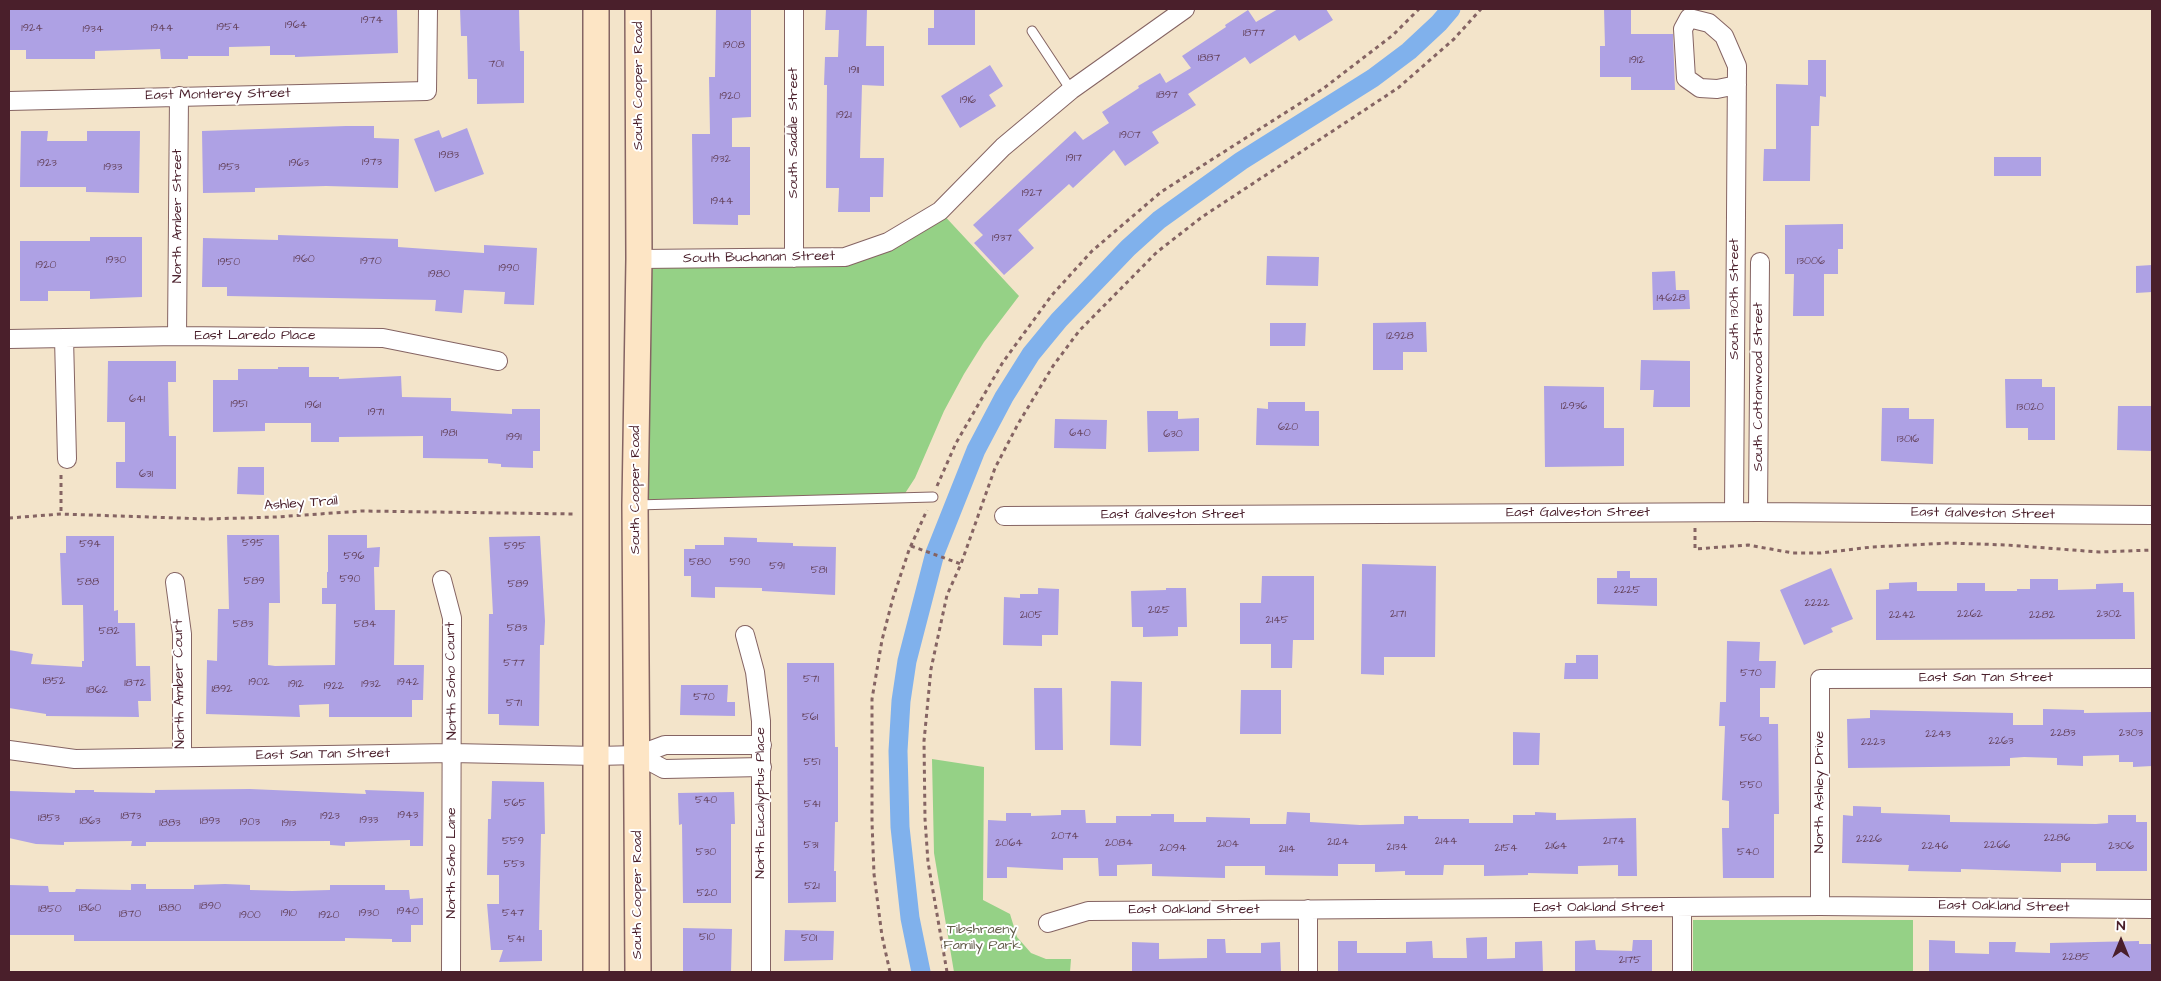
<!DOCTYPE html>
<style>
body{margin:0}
#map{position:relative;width:2161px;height:981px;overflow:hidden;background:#f3e4ca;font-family:"Architects Daughter",sans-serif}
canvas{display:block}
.frame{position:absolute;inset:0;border:10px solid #4a1f2b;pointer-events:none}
.north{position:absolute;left:2096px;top:916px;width:50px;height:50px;-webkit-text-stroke:4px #fff;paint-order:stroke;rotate:0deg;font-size:14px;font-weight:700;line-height:20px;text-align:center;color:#4a1f2b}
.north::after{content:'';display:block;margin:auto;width:18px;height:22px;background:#4a1f2b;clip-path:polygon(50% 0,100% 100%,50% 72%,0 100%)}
</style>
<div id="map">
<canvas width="2161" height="981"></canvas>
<div class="frame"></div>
<div class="north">N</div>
</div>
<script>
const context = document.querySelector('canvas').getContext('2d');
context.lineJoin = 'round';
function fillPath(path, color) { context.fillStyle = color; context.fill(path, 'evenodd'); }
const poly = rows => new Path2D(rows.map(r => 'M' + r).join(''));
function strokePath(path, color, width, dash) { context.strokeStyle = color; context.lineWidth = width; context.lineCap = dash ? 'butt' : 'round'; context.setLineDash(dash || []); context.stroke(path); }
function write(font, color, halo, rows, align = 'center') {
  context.font = font + ' "Architects Daughter",sans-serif'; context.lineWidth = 4; context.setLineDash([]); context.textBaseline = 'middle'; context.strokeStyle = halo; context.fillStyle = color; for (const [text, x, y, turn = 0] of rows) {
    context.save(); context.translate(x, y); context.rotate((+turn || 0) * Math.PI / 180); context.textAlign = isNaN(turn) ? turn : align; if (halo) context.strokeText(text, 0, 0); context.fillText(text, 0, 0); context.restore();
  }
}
const green = poly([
 [940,211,1019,296,984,342,964,374,944,411,915,478,902,498,635,505,639,259,845,257],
 [932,759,984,767,983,900,1010,914,1017,937,1031,953,1046,959,1071,959,1070,972,954,972,934,853],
 [1693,920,1913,920,1913,972,1693,972]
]);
const canal = poly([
 [921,972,910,918,900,827,898,751,901,701,907,661,935,553,976,450,1004,397,1031,354,1059,320,1128,248,1159,220,1241,161,1373,78,1409,51,1439,23,1451,9]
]);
const building = poly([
 [9,9,397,9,398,53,295,57,295,55,270,55,270,46,229,47,229,56,188,56,188,59,161,59,160,49,95,51,95,59,26,59,26,50,9,50],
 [460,9,519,9,520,51,524,51,524,103,477,104,477,79,468,79,467,36,461,36],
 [716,9,751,9,751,117,732,118,732,147,750,147,750,215,738,215,738,225,693,224,692,134,710,134,709,77,715,77],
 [826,9,867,9,866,46,884,46,884,86,862,85,860,158,884,158,883,197,870,197,870,212,838,212,839,188,826,188,827,85,824,85,825,57,838,57,839,30,825,30],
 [934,9,975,9,975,45,928,45,928,28,934,28],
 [1278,9,1326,9,1333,20,1299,41,1295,35,1250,64,1245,57,1188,94,1196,105,1152,132,1159,143,1125,166,1114,150,1073,188,1069,184,1018,230,1034,248,1004,275,974,243,983,235,973,225,1075,131,1083,140,1109,123,1102,112,1139,88,1138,86,1160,73,1166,83,1191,68,1182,56,1226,27,1225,25,1248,10,1256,22],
 [1604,9,1631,9,1631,34,1673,34,1675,90,1631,90,1631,77,1600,77,1600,46,1605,46],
 [1808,60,1826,60,1826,97,1820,96,1819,126,1811,126,1810,181,1763,181,1764,149,1776,149,1776,84,1808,85],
 [990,65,1003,86,989,95,996,106,960,128,941,96],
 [346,126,374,126,374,138,399,139,398,188,326,186,255,188,255,192,203,193,202,131],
 [467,128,484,174,435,192,414,139,439,130,442,138],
 [21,131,48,131,47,141,87,141,87,131,140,131,139,193,86,192,86,187,20,187],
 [1994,157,2041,157,2041,176,1994,176],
 [1843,224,1843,249,1838,249,1838,274,1824,274,1824,316,1793,316,1794,274,1785,274,1785,225],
 [278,235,398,239,398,247,484,253,484,245,537,248,534,305,504,304,505,292,464,290,462,313,435,311,436,300,227,296,227,287,202,287,203,238,278,240],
 [90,237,142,237,142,297,90,299,90,291,48,291,48,301,20,301,20,241,90,241],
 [1267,256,1319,257,1318,286,1266,285],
 [2152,265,2152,292,2136,293,2136,266],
 [1675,271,1676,290,1689,290,1690,309,1653,310,1652,272],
 [1426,322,1427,352,1403,352,1403,370,1373,370,1373,323],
 [1270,323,1306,323,1305,346,1270,346],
 [1641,360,1690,361,1690,407,1653,407,1654,390,1640,390],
 [108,361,176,361,176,382,168,382,169,436,176,436,176,489,116,488,116,462,125,462,125,422,107,422],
 [278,367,309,367,309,377,339,377,339,379,401,376,402,397,451,398,451,411,512,414,512,409,540,409,540,451,533,451,533,468,501,467,501,464,488,463,488,459,423,458,423,436,339,437,339,442,311,442,311,423,265,423,265,431,213,432,213,380,238,380,238,369,278,369],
 [2005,379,2042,379,2042,387,2055,387,2055,440,2028,440,2028,428,2006,428],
 [1544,386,1604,387,1604,428,1624,428,1624,466,1545,467],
 [1268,402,1305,402,1305,411,1319,411,1319,446,1256,445,1257,408,1268,409],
 [2118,406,2152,406,2152,451,2117,450],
 [1882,408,1909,408,1909,419,1934,419,1933,464,1881,461],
 [1147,411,1178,411,1178,419,1199,418,1199,451,1148,452],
 [1055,419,1107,420,1106,449,1054,448],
 [238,467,264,467,264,495,237,494],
 [227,535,279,535,280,603,269,603,268,665,275,666,335,665,336,604,322,604,322,588,327,588,327,572,328,572,328,535,367,535,367,548,380,547,379,567,374,567,375,610,395,610,394,665,424,665,423,700,412,700,412,717,329,717,329,704,299,705,300,717,206,714,207,660,217,661,218,609,229,609],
 [66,536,114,536,114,611,118,610,118,623,135,623,136,666,150,666,151,701,138,701,139,717,46,716,46,714,9,708,9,650,33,654,31,664,82,667,82,661,84,661,83,605,62,605,60,553,66,553],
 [540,536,545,621,544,645,540,645,539,726,499,725,499,714,488,714,489,614,493,614,489,537],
 [724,537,757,538,757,542,793,543,793,546,836,547,835,595,762,591,762,588,715,587,715,598,691,597,691,576,684,576,684,549,695,549,695,545,724,545],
 [1362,564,1436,566,1435,657,1384,657,1384,675,1361,674],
 [1831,568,1853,619,1831,628,1833,632,1804,645,1780,590],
 [1617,571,1630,571,1630,578,1657,578,1657,606,1597,604,1597,578,1617,578],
 [1262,576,1314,576,1314,640,1293,640,1292,668,1271,668,1271,644,1240,644,1240,603,1261,603],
 [2030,579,2058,579,2058,590,2096,589,2096,584,2123,583,2123,592,2134,592,2135,639,1876,640,1876,590,1889,589,1889,583,1917,582,1917,591,1957,591,1957,583,1985,583,1985,591,2017,591,2017,589,2030,589],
 [1038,588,1059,589,1058,635,1042,635,1042,646,1003,645,1004,597,1020,598,1020,594,1038,594],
 [1166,588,1186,588,1187,627,1178,627,1178,636,1143,637,1143,627,1132,627,1131,591,1166,590],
 [1727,641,1760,642,1759,661,1776,661,1775,688,1760,688,1760,717,1769,717,1769,724,1778,724,1779,814,1774,814,1774,878,1723,878,1722,828,1729,828,1729,801,1722,800,1725,726,1719,726,1720,702,1726,702],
 [1576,655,1598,655,1598,679,1564,679,1565,663,1576,663],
 [787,663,834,663,835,747,838,747,838,822,835,822,834,871,836,871,836,902,788,903],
 [1111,681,1142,682,1141,746,1110,745],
 [681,685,728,685,727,702,735,702,735,716,680,715],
 [1034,688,1062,688,1063,750,1035,750],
 [1241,690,1281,690,1281,734,1240,734],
 [2043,709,2084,710,2084,713,2152,712,2152,766,2133,767,2133,762,2119,762,2119,755,2083,756,2083,766,2057,765,2057,758,2024,757,2010,758,2010,766,1848,768,1847,719,1870,718,1870,710,2013,713,2013,725,2043,725],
 [1513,732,1540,733,1539,765,1513,765],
 [492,781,544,782,545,834,541,834,539,930,542,930,542,961,499,962,503,950,491,950,487,904,499,904,499,875,487,875,488,819,491,819],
 [250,789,366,794,365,790,424,792,423,846,410,846,410,840,345,842,345,846,330,845,330,841,146,842,146,846,131,846,132,841,64,842,64,845,36,844,9,838,9,791,75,793,75,790,94,790,94,792,155,793,155,790],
 [734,792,735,824,731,824,731,903,683,903,682,824,679,825,678,793],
 [1853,806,1881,807,1881,813,1950,815,1950,822,2096,824,2108,823,2108,815,2136,815,2136,822,2147,822,2147,871,2096,871,2096,863,2061,863,2061,872,1961,869,1961,872,1908,871,1909,865,1842,863,1843,815,1853,816],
 [1061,810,1085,810,1086,823,1116,823,1116,816,1151,816,1151,814,1174,814,1174,822,1206,822,1206,817,1250,818,1250,824,1286,824,1287,812,1310,813,1310,822,1360,825,1404,824,1404,816,1418,816,1418,819,1469,819,1469,823,1513,823,1513,815,1535,815,1535,812,1556,813,1556,820,1636,818,1637,876,1618,876,1618,865,1578,866,1578,874,1528,873,1528,875,1484,876,1484,865,1444,865,1443,875,1405,875,1405,871,1375,872,1375,864,1338,864,1338,876,1265,875,1265,866,1225,866,1225,878,1152,876,1152,864,1117,865,1117,876,1099,876,1098,858,1063,858,1063,870,1007,867,1007,878,987,878,988,820,1006,821,1006,813,1031,813,1031,816,1061,815],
 [131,884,146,884,146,889,194,889,194,885,225,884,250,885,250,890,292,891,330,890,330,885,385,885,385,890,409,890,410,899,423,898,423,925,411,925,411,942,392,942,392,939,345,938,345,941,74,941,74,935,9,935,9,885,48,886,49,892,75,892,76,889,131,890],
 [683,928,732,929,731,972,683,972],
 [785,930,834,931,833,960,784,961],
 [1487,937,1487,959,1515,958,1515,942,1542,941,1543,972,1338,972,1338,941,1357,941,1357,953,1406,953,1406,942,1432,941,1433,958,1467,958,1466,938],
 [1207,939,1225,939,1226,953,1261,953,1261,943,1280,942,1281,972,1132,972,1132,942,1159,943,1159,959,1207,958],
 [1595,940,1596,950,1632,951,1633,940,1652,940,1652,972,1575,972,1575,941],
 [1929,940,1955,941,1955,953,1989,954,1989,942,2016,942,2015,952,2050,953,2050,943,2139,941,2139,944,2152,944,2152,972,1929,972]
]);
const path = poly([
 [61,475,61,514],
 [937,486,956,443,1003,362,1052,295,1092,251,1161,192,1324,88,1393,35,1419,9],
 [9,518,61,514,207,519,276,517,362,511,575,514],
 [1695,528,1695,549,1748,545,1793,553,1821,553,1872,547,1949,543,2007,545,2099,552,2152,550],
 [911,546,961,564],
 [890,972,882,936,874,874,872,822,872,699,882,640,893,598,909,550,927,510],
 [947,972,928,862,925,819,924,741,931,669,947,595,961,564,995,468,1018,424,1053,366,1079,331,1157,252,1202,217,1398,88,1454,39,1481,9]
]);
const service = poly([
 [1032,31,1071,90],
 [636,505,933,497]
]);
const minor = poly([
 [9,101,427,91,428,9],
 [794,258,794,9],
 [639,259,845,257,888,242,940,211,1003,147,1071,90,1185,9],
 [177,336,179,96],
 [64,338,67,459],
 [9,339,177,336,383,338,498,361],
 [1734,512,1737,66,1724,36,1709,23,1689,18,1683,29,1686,78,1700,88,1717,89,1737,85],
 [1758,512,1760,262],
 [1004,516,1758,512,2152,515],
 [442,580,452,618,451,972],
 [175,582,182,634,182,756],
 [745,635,755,672,761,721,761,972],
 [9,750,75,759,452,753,597,756,638,755,665,745,762,745],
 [638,755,664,769,762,767],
 [1820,906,1820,679,2152,678],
 [1308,909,1308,972],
 [1048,923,1088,911,1820,906,2152,909],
 [1682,972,1682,907]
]);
const secondary = poly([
 [596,9,596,972],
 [638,972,635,505,639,259,638,9]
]);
const numberNames = [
 ["1974",372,21],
 ["1964",296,26],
 ["1954",228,28],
 ["1924",32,29],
 ["1944",162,29],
 ["1934",93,30],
 ["1877",1254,34],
 ["1908",734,46],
 ["1887",1209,59],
 ["1912",1637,61],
 ["701",496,65],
 ["1911",854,71],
 ["1897",1167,96],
 ["1920",730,97],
 ["1916",968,101],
 ["1921",844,116],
 ["1907",1130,136],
 ["1983",449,156],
 ["1917",1074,159],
 ["1932",721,160],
 ["1973",372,163],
 ["1923",47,164],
 ["1963",299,164],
 ["1933",113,168],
 ["1953",229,168],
 ["1927",1032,194],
 ["1944",722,202],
 ["1937",1002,239],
 ["1960",304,260],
 ["1930",116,261],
 ["1970",371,262],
 ["13006",1811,262],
 ["1950",229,263],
 ["1920",46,266],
 ["1990",509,269],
 ["1980",439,275],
 ["14628",1671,299],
 ["12928",1400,337],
 ["641",137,400],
 ["1951",239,405],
 ["1961",313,406],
 ["12936",1574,407],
 ["13020",2030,408],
 ["1971",376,413],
 ["620",1288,428],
 ["1981",449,434],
 ["640",1080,434],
 ["630",1173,435],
 ["1991",514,438],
 ["13016",1908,440],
 ["631",146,475],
 ["595",253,544],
 ["594",90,545],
 ["595",515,547],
 ["596",354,557],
 ["580",700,563],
 ["590",740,563],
 ["591",777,567],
 ["581",819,571],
 ["590",350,580],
 ["589",254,582],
 ["588",88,583],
 ["589",518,585],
 ["2225",1627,591],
 ["2222",1817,604],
 ["2125",1159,611],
 ["2171",1398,615],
 ["2262",1970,615],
 ["2302",2109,615],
 ["2105",1031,616],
 ["2242",1902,616],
 ["2282",2042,616],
 ["2145",1277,621],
 ["583",243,625],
 ["584",365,625],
 ["583",517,629],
 ["582",109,632],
 ["577",514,664],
 ["570",1751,674],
 ["571",811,680],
 ["1852",54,682],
 ["1902",259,683],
 ["1942",408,683],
 ["1872",135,684],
 ["1912",296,685],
 ["1932",371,685],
 ["1922",334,687],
 ["1892",222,690],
 ["1862",97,691],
 ["570",704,698],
 ["571",514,704],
 ["561",810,718],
 ["2283",2063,734],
 ["2303",2131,734],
 ["2243",1938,735],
 ["560",1751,739],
 ["2263",2001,742],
 ["2223",1873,743],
 ["551",812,763],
 ["550",1751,786],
 ["540",706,801],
 ["565",515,804],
 ["541",812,805],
 ["1943",408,816],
 ["1873",131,817],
 ["1923",330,817],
 ["1853",49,819],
 ["1933",369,821],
 ["1863",90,822],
 ["1893",210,822],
 ["1903",250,823],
 ["1883",170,824],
 ["1913",289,824],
 ["2074",1065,837],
 ["2286",2057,839],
 ["2226",1869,840],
 ["559",513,842],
 ["2144",1446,842],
 ["2174",1614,842],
 ["2124",1338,843],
 ["2064",1009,844],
 ["2084",1119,844],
 ["2104",1228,845],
 ["531",811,846],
 ["2266",1997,846],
 ["2164",1556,847],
 ["2246",1935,847],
 ["2306",2121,847],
 ["2134",1397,848],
 ["2094",1173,849],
 ["2154",1506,849],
 ["2114",1287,850],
 ["530",706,853],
 ["540",1748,853],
 ["553",514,865],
 ["521",812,887],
 ["520",707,894],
 ["1890",210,907],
 ["1860",90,909],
 ["1880",170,909],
 ["1850",50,910],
 ["1940",408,912],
 ["1910",289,914],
 ["1930",369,914],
 ["547",513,914],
 ["1870",130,915],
 ["1900",250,916],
 ["1920",329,916],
 ["510",707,938],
 ["501",809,939],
 ["541",516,940],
 ["2285",2076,958],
 ["2175",1630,961]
];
const streetNames = [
 ["South Cooper Road",639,86,-90],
 ["East Monterey Street",218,95,-1],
 ["South Saddle Street",794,133,-90],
 ["North Amber Street",178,216,-90],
 ["South Buchanan Street",759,258,-1],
 ["South 130th Street",1735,299,-90],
 ["East Laredo Place",255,336],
 ["South Cottonwood Street",1759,387,-90],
 ["South Cooper Road",636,490,-90],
 ["Ashley Trail",301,504,-4],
 ["East Galveston Street",1578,513],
 ["East Galveston Street",1983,514,1],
 ["East Galveston Street",1173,515],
 ["East San Tan Street",1986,678],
 ["North Soho Court",452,681,-91],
 ["North Amber Court",180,684,-91],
 ["East San Tan Street",323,755,-1],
 ["North Ashley Drive",1820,792,-90],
 ["North Eucalyptus Place",761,803,-90],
 ["North Soho Lane",452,863,-90],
 ["South Cooper Road",638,895,-90],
 ["East Oakland Street",2004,907,1],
 ["East Oakland Street",1599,908],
 ["East Oakland Street",1194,910]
];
const parkNames = [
 ["Tibshraeny",982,930],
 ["Family Park",982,946]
];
fillPath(green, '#95d186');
strokePath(canal, '#80b1ec', 19);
fillPath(building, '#aea1e4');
strokePath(service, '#856463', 11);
strokePath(minor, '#856463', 20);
strokePath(secondary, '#856463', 28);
strokePath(path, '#856463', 3, [4, 4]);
strokePath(service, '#fff', 9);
strokePath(minor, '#fff', 18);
strokePath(secondary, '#fde5c5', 25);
write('11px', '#634059', null, numberNames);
write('14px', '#4a1f2b', '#fff', streetNames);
write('14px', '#645d4b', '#fff', parkNames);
</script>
